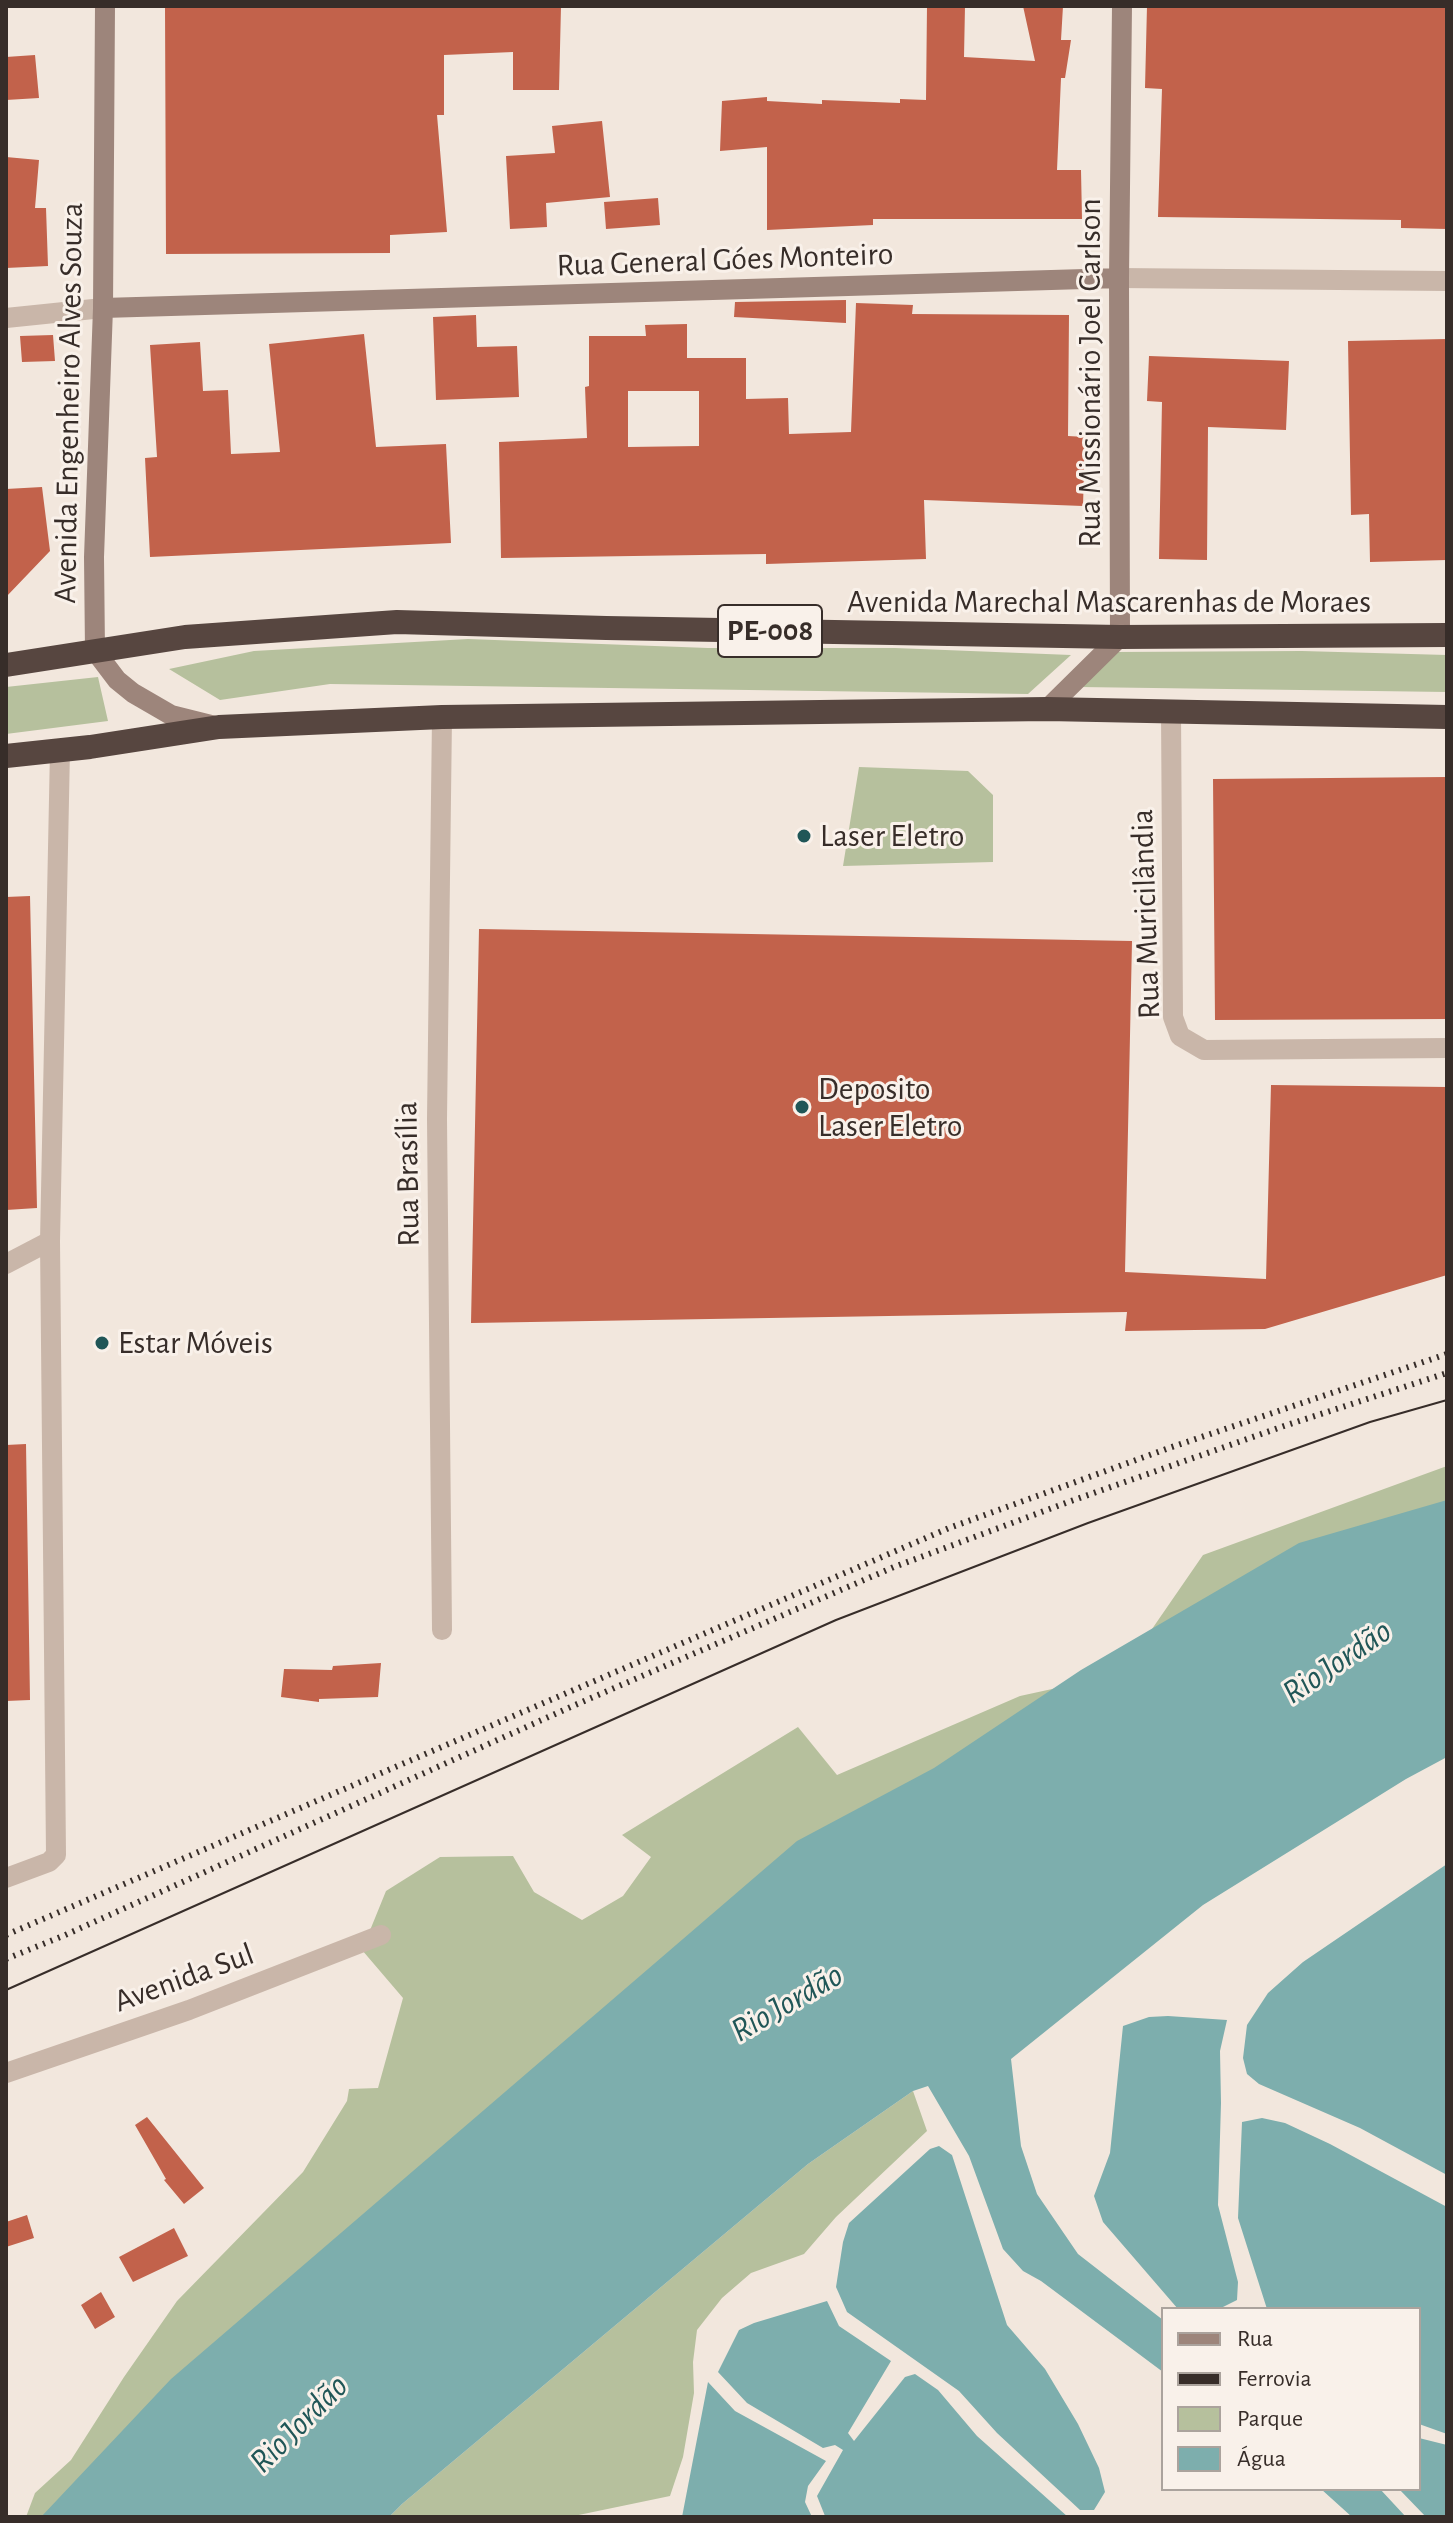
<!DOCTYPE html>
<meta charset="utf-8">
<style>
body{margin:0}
#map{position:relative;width:1453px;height:2523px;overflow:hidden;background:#f2e7dd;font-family:"Alegreya Sans",sans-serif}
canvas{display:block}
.frame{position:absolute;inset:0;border:8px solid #372d29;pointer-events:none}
.legend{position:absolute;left:1161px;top:2307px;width:260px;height:184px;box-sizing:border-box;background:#f9f1ea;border:2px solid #aba39d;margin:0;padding:10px 14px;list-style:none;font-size:24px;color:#372d29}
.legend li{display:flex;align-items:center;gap:16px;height:40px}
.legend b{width:40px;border:2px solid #aba39d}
</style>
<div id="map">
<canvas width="1453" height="2523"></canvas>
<div class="frame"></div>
<ul class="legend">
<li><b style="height:10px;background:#9d857b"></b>Rua</li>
<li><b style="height:10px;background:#372d29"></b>Ferrovia</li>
<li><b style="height:22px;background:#b6c09d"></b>Parque</li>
<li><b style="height:22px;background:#7daead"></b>Água</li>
</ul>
</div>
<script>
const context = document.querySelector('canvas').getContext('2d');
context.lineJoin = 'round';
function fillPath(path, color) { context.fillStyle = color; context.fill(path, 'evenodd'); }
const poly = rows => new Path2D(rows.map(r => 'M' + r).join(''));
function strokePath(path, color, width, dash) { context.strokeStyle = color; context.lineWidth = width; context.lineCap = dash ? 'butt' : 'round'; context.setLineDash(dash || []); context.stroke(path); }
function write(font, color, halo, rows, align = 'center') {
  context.font = font + ' "Alegreya Sans",sans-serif'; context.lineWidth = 6; context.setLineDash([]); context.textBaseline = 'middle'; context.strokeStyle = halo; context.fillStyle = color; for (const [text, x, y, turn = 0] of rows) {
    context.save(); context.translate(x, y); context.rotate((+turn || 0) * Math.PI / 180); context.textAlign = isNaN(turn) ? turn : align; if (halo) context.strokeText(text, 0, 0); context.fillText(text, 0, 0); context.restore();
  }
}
const green = poly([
 [468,639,708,648,895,648,1071,655,1028,694,330,684,220,700,169,669,254,651],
 [1302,651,1447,655,1447,692,1080,687,1116,652],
 [98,677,108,721,6,734,6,687],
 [859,767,968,771,993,795,993,862,843,866],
 [1447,1466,1447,1530,100,2517,26,2517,35,2493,71,2460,124,2377,177,2301,303,2172,347,2101,349,2089,378,2088,403,1998,362,1950,386,1891,440,1857,513,1856,534,1892,582,1920,623,1896,651,1857,622,1835,798,1727,837,1775,1020,1696,1121,1674,1203,1555],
 [913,2091,927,2131,836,2217,804,2254,751,2273,722,2298,697,2330,693,2362,694,2393,683,2457,670,2496,569,2517,389,2517,402,2504,808,2164]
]);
const water = poly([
 [1447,1500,1447,1757,1406,1779,1203,1905,1011,2059,1021,2146,1037,2194,1078,2254,1163,2320,1163,2372,1041,2281,1023,2271,1003,2249,969,2156,928,2086,913,2091,808,2164,402,2504,389,2517,41,2517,171,2379,797,1841,934,1768,1081,1670,1299,1543],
 [1447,1864,1447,2175,1360,2128,1259,2084,1247,2074,1243,2058,1247,2025,1268,1993,1303,1962],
 [1168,2016,1227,2020,1220,2051,1221,2103,1218,2205,1238,2282,1237,2300,1219,2309,1178,2309,1103,2222,1094,2196,1110,2153,1123,2026,1149,2017],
 [1262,2118,1285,2123,1330,2144,1447,2207,1447,2434,1419,2424,1419,2309,1267,2309,1238,2218,1242,2122],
 [939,2146,952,2155,1007,2325,1045,2369,1078,2424,1099,2468,1105,2492,1094,2510,1080,2510,997,2433,959,2391,847,2312,836,2287,843,2242,849,2223,930,2149],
 [827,2301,839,2326,891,2361,848,2433,854,2441,905,2377,915,2374,938,2390,977,2436,1068,2517,825,2516,817,2496,843,2450,835,2445,823,2448,747,2403,718,2372,739,2330,754,2323],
 [708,2382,735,2411,826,2461,808,2486,805,2502,812,2517,682,2517],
 [1419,2438,1447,2445,1447,2517,1426,2517,1399,2489,1419,2489],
 [1321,2489,1380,2489,1406,2517,1352,2517]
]);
const building = poly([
 [165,6,561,6,559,90,513,90,513,52,444,55,444,115,437,115,447,232,390,235,390,253,166,254],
 [927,6,965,6,964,57,1035,61,1023,6,1063,6,1061,40,1071,40,1065,78,1061,78,1057,170,1081,170,1082,219,873,219,873,225,767,230,767,147,720,151,722,101,767,97,767,101,822,104,822,100,900,103,900,99,926,100],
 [1147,6,1447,6,1447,229,1401,228,1401,220,1158,217,1162,89,1145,88],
 [35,55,39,98,6,100,6,57],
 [602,121,610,197,546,203,547,227,510,229,506,156,555,153,552,126],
 [6,157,39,160,35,208,46,208,48,266,6,268],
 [658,198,660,225,606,229,604,202],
 [846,300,846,323,734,317,735,302],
 [856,303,913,305,912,314,1069,315,1068,436,1085,437,1083,506,924,500,926,559,766,564,766,554,501,558,499,442,587,438,585,387,589,386,589,336,646,336,645,325,687,324,687,358,746,358,746,399,788,398,789,434,851,432],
 [628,391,699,391,699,446,628,447],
 [476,315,477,347,517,346,519,397,436,400,433,317],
 [364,334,376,447,446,444,451,543,150,557,145,458,157,457,150,345,200,342,203,391,228,390,231,454,280,452,269,344],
 [53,335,55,361,22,362,20,336],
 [1447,339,1447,560,1370,562,1369,514,1351,515,1348,341],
 [1149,356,1289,361,1286,430,1208,427,1207,560,1159,559,1162,402,1147,401],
 [42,487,50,551,6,597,6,489],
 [1447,777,1447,1019,1215,1020,1213,779],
 [30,896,37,1208,6,1210,6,897],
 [479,929,1132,941,1125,1272,1266,1279,1271,1085,1447,1087,1447,1275,1265,1329,1125,1331,1127,1312,471,1323],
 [26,1444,30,1700,6,1701,6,1445],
 [381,1663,378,1697,319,1699,319,1702,281,1697,284,1669,332,1670,333,1666],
 [147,2117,204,2188,184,2204,164,2180,166,2179,135,2125],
 [27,2215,34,2238,6,2247,6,2222],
 [174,2228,188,2256,133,2282,119,2257],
 [101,2292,115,2317,95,2329,81,2305]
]);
const street = poly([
 [1119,278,1447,281],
 [6,318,103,308],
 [1171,712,1173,1017,1180,1036,1204,1050,1447,1048],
 [6,1264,50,1241],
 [442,1630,437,1119,442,717],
 [6,1878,49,1862,56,1855,50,1241,60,750],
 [6,2073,189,2010,381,1935]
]);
const secondary = poly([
 [105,6,103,308,94,557,95,651,117,680,133,693,171,715,215,726],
 [103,308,1119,278],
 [1047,709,1120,637,1119,278,1122,6]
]);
const highway = poly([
 [6,665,185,637,397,622,606,628,1120,637,1447,635],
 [6,756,90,747,219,727,442,717,1047,709,1447,717]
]);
const tram = poly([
 [6,1990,836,1620,1088,1523,1370,1422,1447,1400]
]);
const rail = poly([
 [6,1935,949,1528,1169,1448,1447,1354],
 [6,1959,63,1936,575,1705,894,1567,1071,1501,1284,1426,1447,1373]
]);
const markers = [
 [804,836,8,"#205657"],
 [802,1107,8,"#205657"],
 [102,1343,8,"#205657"]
];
const shields = [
 [770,631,104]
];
const shieldNames = [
 ["PE-008",770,631]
];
const streetNames = [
 ["Rua General Góes Monteiro",725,260,-2],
 ["Rua Missionário Joel Carlson",1090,373,-90],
 ["Avenida Engenheiro Alves Souza",69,403,-89],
 ["Avenida Marechal Mascarenhas de Moraes",1109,602],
 ["Rua Muricilândia",1146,914,-92],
 ["Rua Brasília",408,1174,-91],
 ["Avenida Sul",184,1978,-20]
];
const poiNames = [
 ["Laser Eletro",820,836],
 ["Deposito",818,1089],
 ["Laser Eletro",818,1126],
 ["Estar Móveis",118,1343]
];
const waterNames = [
 ["Rio Jordão",1337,1662,-34],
 ["Rio Jordão",787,2003,-30],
 ["Rio Jordão",299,2424,-45]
];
fillPath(green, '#b6c09d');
fillPath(water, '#7daead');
fillPath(building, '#c2624b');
strokePath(street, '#c9b6a9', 20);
strokePath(secondary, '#9d857b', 20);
strokePath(highway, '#574640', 24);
strokePath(tram, '#372d29', 2);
strokePath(rail, '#372d29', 6, [2, 6]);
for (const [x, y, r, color] of markers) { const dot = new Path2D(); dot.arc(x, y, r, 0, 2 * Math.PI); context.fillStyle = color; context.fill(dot); strokePath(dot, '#f9f1ea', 3); }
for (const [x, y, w] of shields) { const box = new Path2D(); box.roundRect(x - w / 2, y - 26, w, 52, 6); context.fillStyle = '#f9f1ea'; context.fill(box); strokePath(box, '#372d29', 2); }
write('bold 30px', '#372d29', null, shieldNames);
write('32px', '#372d29', '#f9f1ea', streetNames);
write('32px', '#372d29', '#f9f1ea', poiNames, 'left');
write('italic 34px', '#205657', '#f9f1ea', waterNames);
</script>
